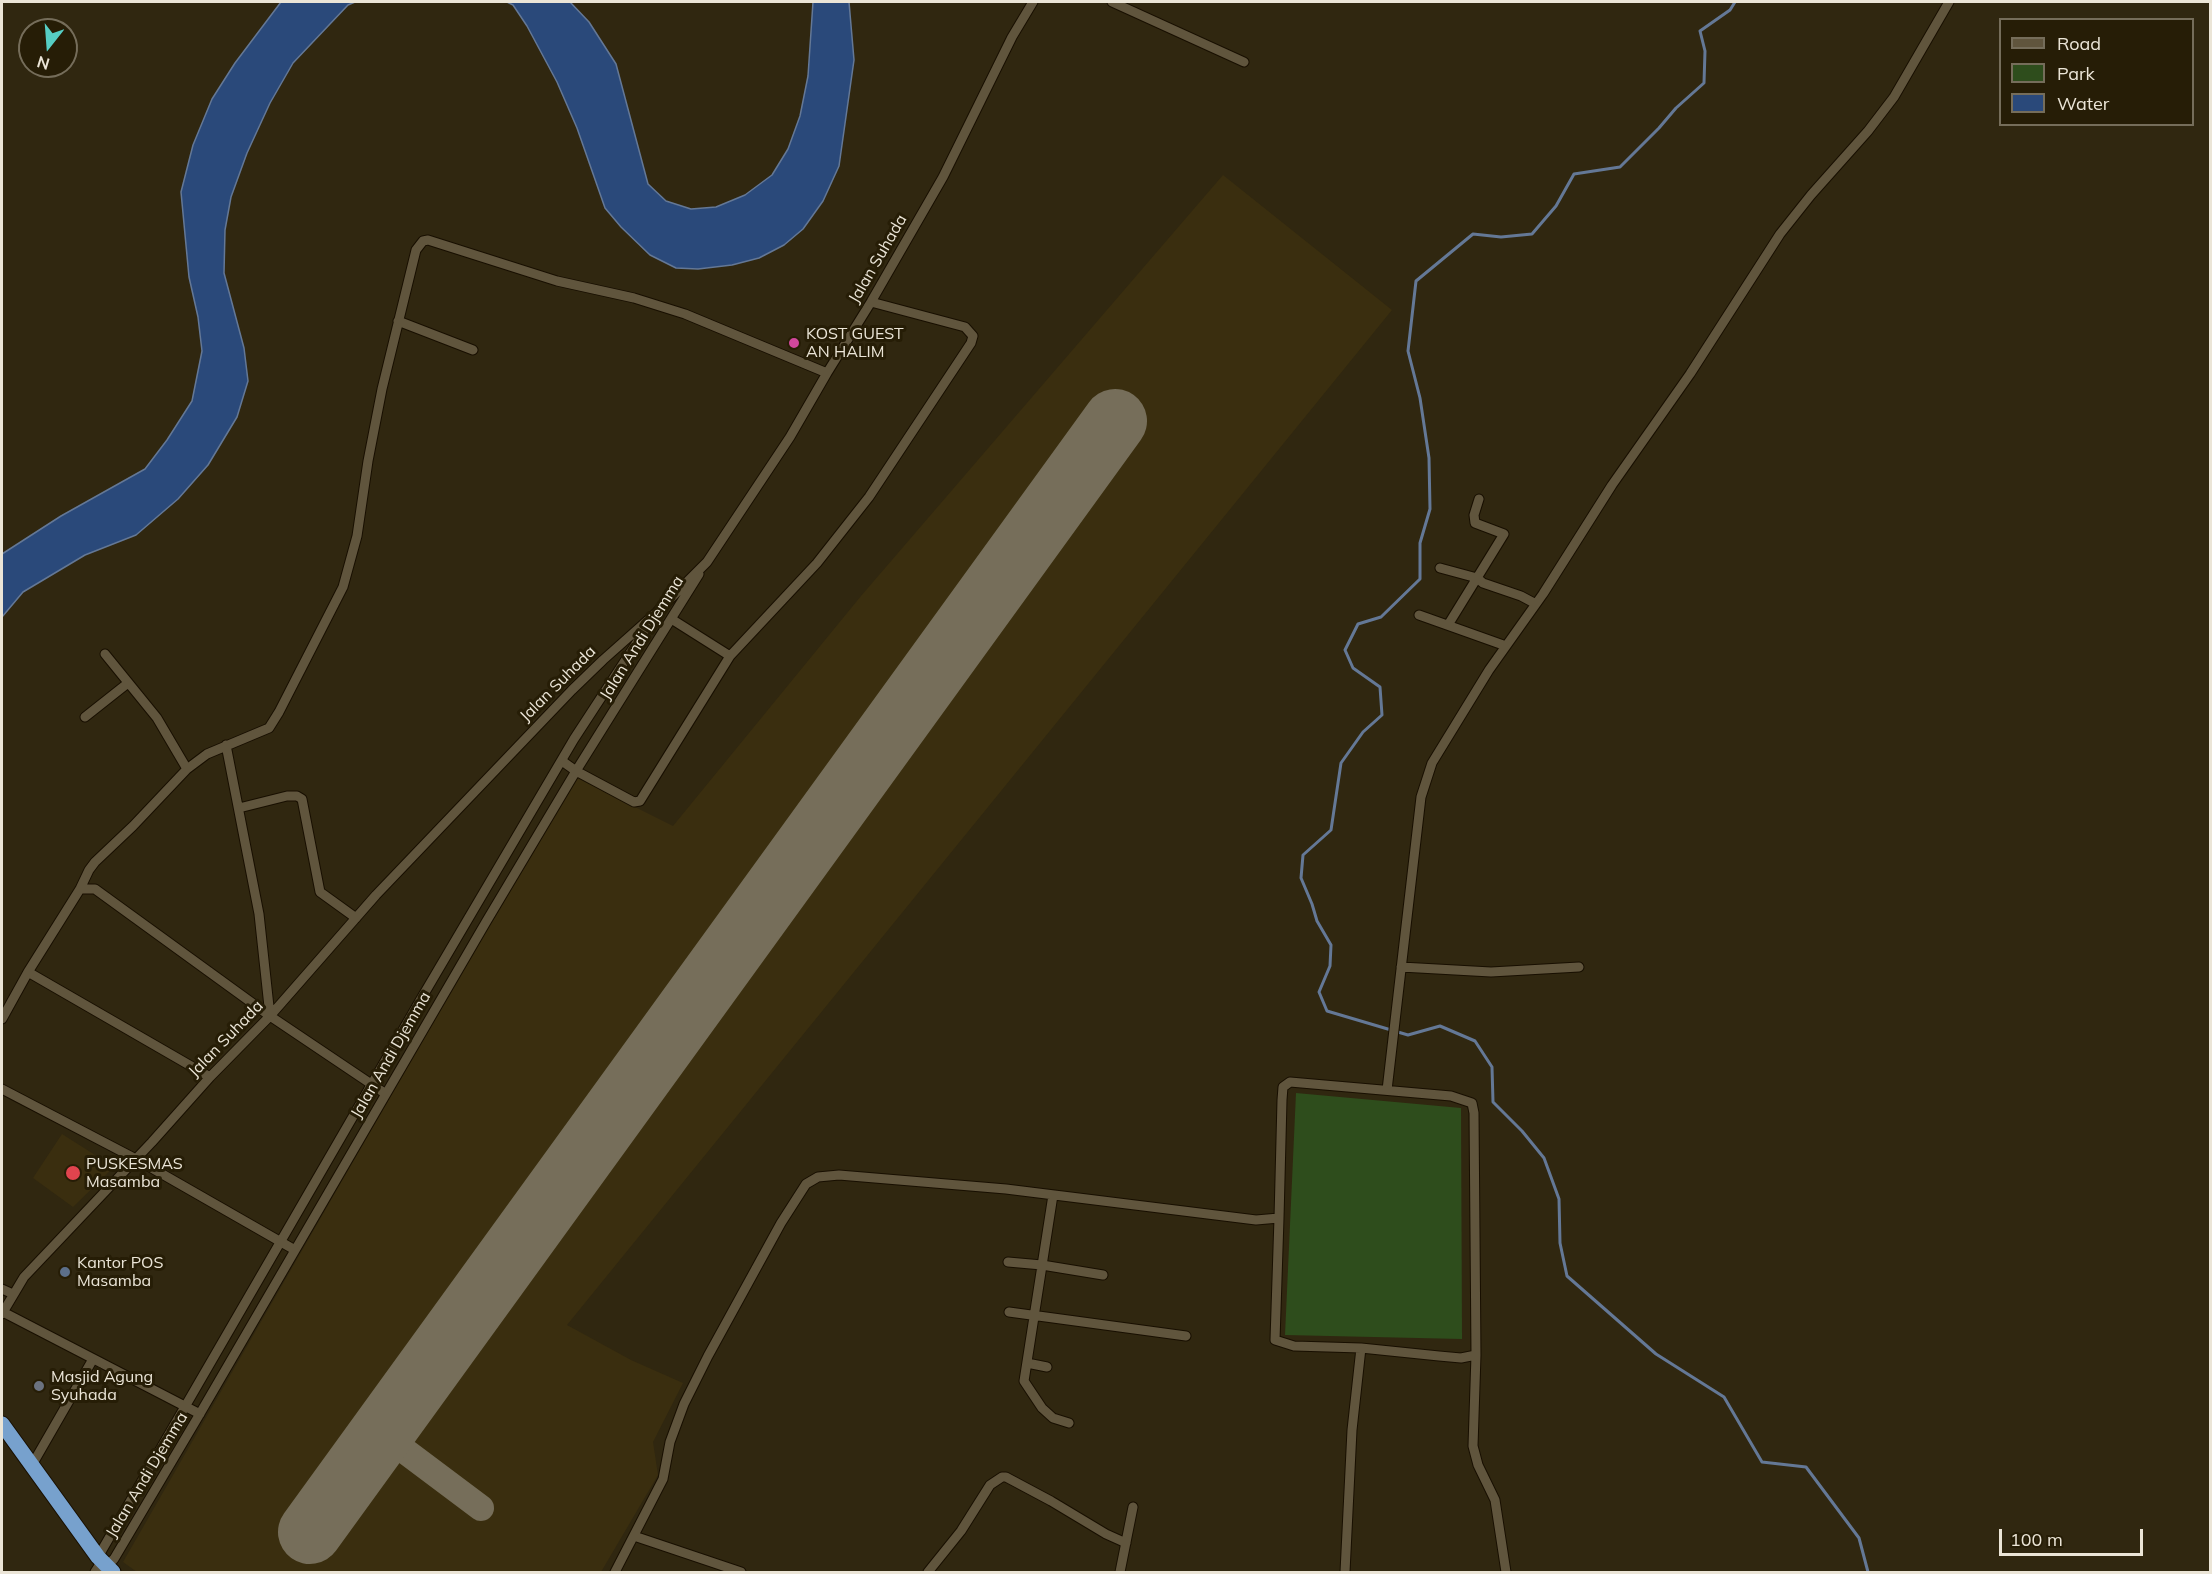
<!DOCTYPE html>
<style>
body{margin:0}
#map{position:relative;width:2212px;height:1574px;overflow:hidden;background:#302710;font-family:Mulish,sans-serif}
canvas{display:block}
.frame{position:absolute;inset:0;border:3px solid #ebe5d7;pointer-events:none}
.legend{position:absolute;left:1999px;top:18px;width:195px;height:108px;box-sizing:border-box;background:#261d06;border:2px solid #756d5a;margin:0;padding:8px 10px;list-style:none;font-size:18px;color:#ebe5d7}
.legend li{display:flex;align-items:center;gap:12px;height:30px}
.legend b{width:30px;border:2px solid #756d5a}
.north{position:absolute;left:18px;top:18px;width:60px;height:60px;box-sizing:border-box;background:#261d06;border:2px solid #756d5a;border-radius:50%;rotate:197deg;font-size:16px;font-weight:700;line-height:24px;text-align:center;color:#ebe5d7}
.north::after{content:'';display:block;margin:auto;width:21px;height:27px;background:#56cec4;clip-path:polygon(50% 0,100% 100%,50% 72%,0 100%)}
.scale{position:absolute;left:1999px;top:1529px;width:144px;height:27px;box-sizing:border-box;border:3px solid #ebe5d7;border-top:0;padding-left:8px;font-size:18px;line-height:21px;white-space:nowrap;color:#ebe5d7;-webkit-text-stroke:4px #261d06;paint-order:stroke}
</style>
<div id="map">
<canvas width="2212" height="1574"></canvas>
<div class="frame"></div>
<ul class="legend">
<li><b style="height:8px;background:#60553d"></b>Road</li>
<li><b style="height:16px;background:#2e4d1c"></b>Park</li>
<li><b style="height:16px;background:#2a497a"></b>Water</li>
</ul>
<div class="north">N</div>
<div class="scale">100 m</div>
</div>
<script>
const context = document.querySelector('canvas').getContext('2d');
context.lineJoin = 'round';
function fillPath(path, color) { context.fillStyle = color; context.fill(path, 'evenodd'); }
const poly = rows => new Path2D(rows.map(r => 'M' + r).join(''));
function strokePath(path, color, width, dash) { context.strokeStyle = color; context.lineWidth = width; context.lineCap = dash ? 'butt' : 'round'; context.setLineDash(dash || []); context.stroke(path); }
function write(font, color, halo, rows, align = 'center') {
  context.font = font + ' Mulish,sans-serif'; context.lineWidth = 6; context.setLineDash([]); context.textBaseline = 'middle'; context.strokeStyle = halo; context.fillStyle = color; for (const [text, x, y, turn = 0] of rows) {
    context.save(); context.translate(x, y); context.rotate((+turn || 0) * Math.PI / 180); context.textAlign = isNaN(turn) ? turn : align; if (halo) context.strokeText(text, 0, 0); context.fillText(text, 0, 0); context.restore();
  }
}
const built = poly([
 [1223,175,1392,310,567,1325,631,1360,683,1383,653,1442,658,1475,601,1572,137,1572,123,1562,462,972,577,778,673,826,861,596],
 [62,1134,114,1167,73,1207,33,1178]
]);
const green = poly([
 [1296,1093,1461,1108,1462,1339,1285,1335]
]);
const water = poly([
 [281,2,355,2,348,5,293,63,270,103,247,153,231,197,225,230,224,273,244,348,248,381,237,417,208,465,178,499,136,535,85,555,23,592,2,617,2,554,61,516,145,469,167,440,192,401,202,351,198,317,189,277,181,192,193,145,212,99,235,63,281,2],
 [507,2,570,2,589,22,616,64,648,184,666,201,691,209,716,207,745,195,772,175,788,149,800,116,808,76,813,2,849,2,854,60,839,166,823,201,803,229,784,245,759,258,732,265,698,269,676,268,650,255,621,227,605,208,577,128,557,82,527,26,513,5,507,2]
]);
const stream = poly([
 [1735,2,1730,10,1700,31,1705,51,1704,83,1676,108,1659,128,1620,167,1574,174,1556,206,1532,234,1501,237,1473,234,1416,281,1408,351,1420,398,1429,458,1430,509,1420,543,1420,579,1381,617,1358,624,1345,650,1353,668,1380,687,1382,715,1363,732,1341,763,1331,830,1303,855,1301,878,1312,904,1317,921,1331,945,1330,966,1319,992,1327,1011,1408,1035,1440,1026,1475,1041,1492,1067,1493,1102,1522,1131,1544,1158,1559,1199,1560,1243,1567,1276,1656,1354,1724,1397,1762,1462,1806,1467,1859,1538,1868,1572]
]);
const taxiway = poly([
 [381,1433,481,1508]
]);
const runway = poly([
 [310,1532,1115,421]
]);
const minor = poly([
 [1112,2,1244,62],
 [398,321,473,350],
 [1440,568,1477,578,1483,583,1521,596,1536,604],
 [1419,615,1506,646],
 [673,620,730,656],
 [1448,625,1504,534,1475,523,1474,515,1479,499],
 [105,654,157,718,187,769],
 [85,717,128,683],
 [226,745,259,914,270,1016],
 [562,761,576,771,634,802,640,801,730,656,817,563,869,497,971,343,973,336,965,327,871,302],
 [239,808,287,796,297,796,302,799,320,892,356,918],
 [80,889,89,870,95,862,133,826,187,769,207,754,269,728,279,712,343,587,357,536,368,461,382,389,416,250,423,241,428,240,557,281,634,298,685,314,827,373],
 [1401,967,1491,972,1579,967],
 [28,972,210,1077],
 [2,1019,28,972,80,889,95,889,270,1016,386,1094],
 [2,1089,136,1159,295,1250],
 [1387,1090,1421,797,1432,763,1489,670,1543,594,1612,485,1690,374,1780,234,1811,195,1868,131,1894,97,1949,2],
 [1053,1195,1024,1381,1042,1408,1053,1418,1069,1423],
 [1279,1218,1282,1100,1283,1087,1290,1082,1451,1096,1472,1103,1474,1113,1476,1355,1461,1358,1439,1356,1361,1348],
 [1008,1262,1042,1265,1103,1275],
 [2,1289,13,1294],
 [3,1312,200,1414],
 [1009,1312,1186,1336],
 [2,1314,24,1277,152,1142,210,1077,270,1016,376,895,572,690,603,660,657,612,707,562,790,437,827,373,871,302,943,177,1012,37,1033,2],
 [1476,1355,1473,1446,1478,1465,1495,1500,1506,1572],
 [1027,1363,1047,1367],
 [32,1465,93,1359],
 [634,1536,741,1572],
 [98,1557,421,999,574,739,651,621],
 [106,1566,114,1559,198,1417,486,922,576,771,699,574],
 [95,1572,102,1561],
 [615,1572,663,1479,670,1442,684,1404,708,1356,781,1223,806,1184,818,1177,839,1175,1006,1189,1256,1220,1279,1218,1275,1340,1294,1346,1361,1348,1352,1430,1345,1572],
 [928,1572,961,1531,990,1485,1002,1477,1006,1477,1051,1501,1106,1534,1126,1543],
 [1120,1572,1133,1507]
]);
const trunk = poly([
 [2,1424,98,1557,113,1572]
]);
const markers = [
 [794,343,6,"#d1479c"],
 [73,1173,8,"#e0444e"],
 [65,1272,6,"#5c6f8a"],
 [39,1386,6,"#6b7280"]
];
const streetNames = [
 ["Jalan Suhada",878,259,-60],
 ["Jalan Andi Djemma",642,638,-58],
 ["Jalan Suhada",558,684,-45],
 ["Jalan Suhada",226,1039,-46],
 ["Jalan Andi Djemma",391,1055,-60],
 ["Jalan Andi Djemma",147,1475,-59]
];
const poiNames = [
 ["KOST GUEST",806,334],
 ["AN HALIM",806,352],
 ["PUSKESMAS",86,1164],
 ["Masamba",86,1182],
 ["Kantor POS",77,1263],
 ["Masamba",77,1281],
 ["Masjid Agung",51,1377],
 ["Syuhada",51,1395]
];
fillPath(built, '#3a2e0f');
fillPath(green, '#2e4d1c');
fillPath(water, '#2a497a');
strokePath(water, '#647896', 1.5);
strokePath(stream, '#647896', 3);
strokePath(taxiway, '#766e5a', 26);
strokePath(runway, '#766e5a', 64);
strokePath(minor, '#180f00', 11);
strokePath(trunk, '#180f00', 17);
strokePath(minor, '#60553d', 9);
strokePath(trunk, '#77a1cd', 15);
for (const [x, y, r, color] of markers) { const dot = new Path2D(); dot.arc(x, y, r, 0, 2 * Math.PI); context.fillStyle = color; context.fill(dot); strokePath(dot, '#261d06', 2); }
write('16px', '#ebe5d7', '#261d06', streetNames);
write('16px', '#ebe5d7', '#261d06', poiNames, 'left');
</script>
